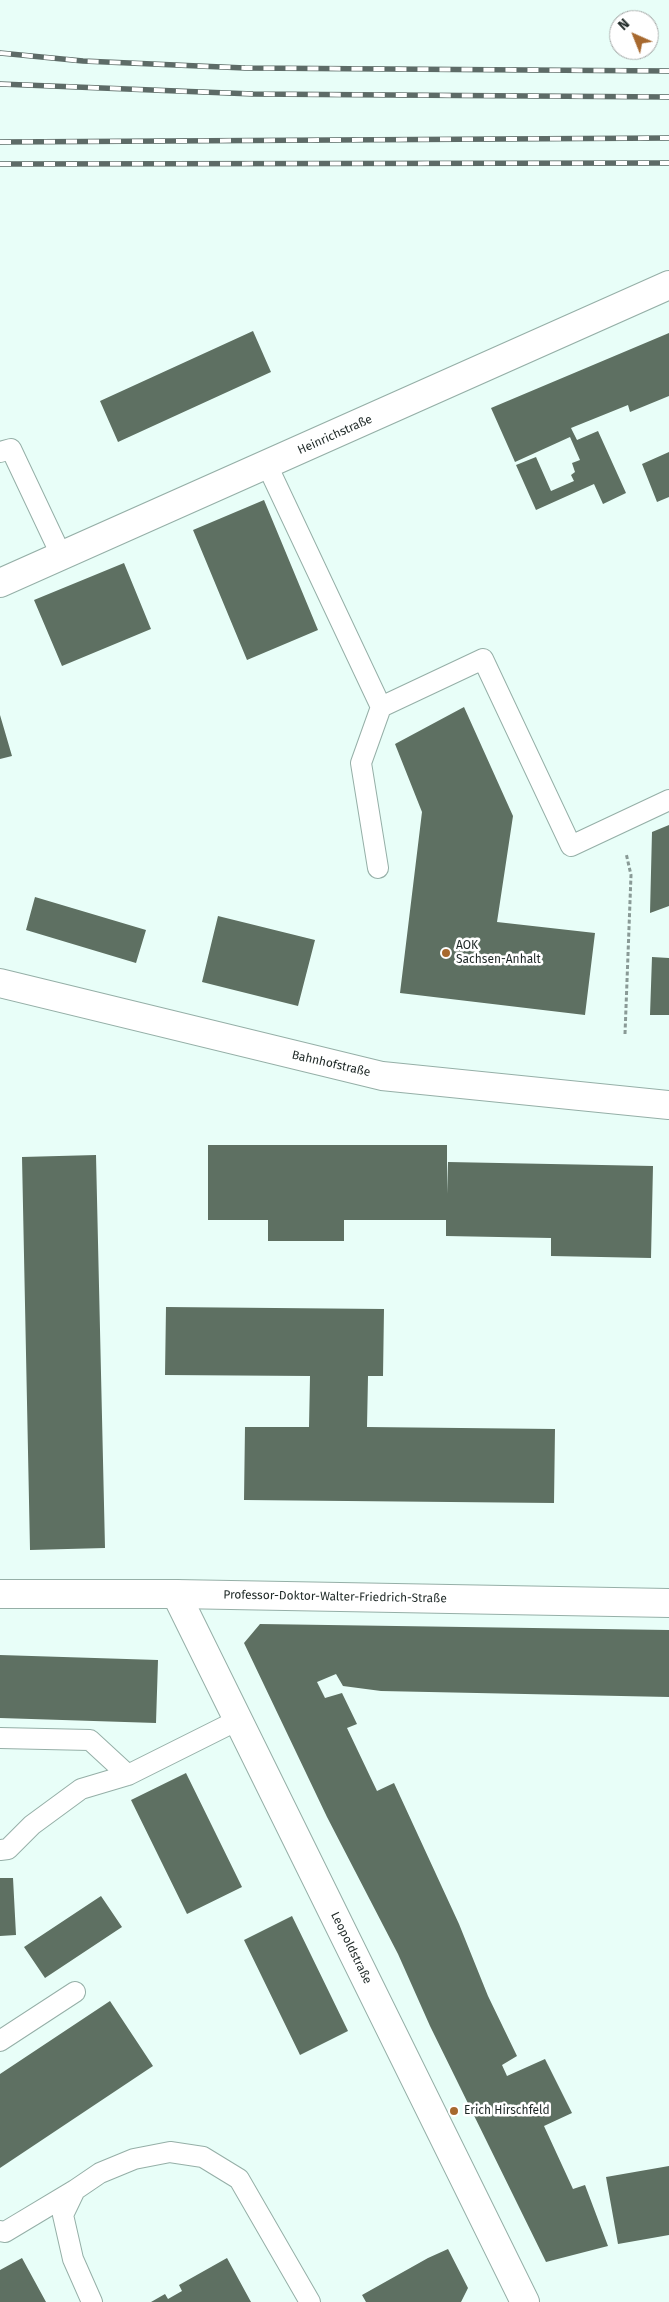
<!DOCTYPE html>
<meta charset="utf-8">
<style>
body{margin:0}
#map{position:relative;width:669px;height:2302px;overflow:hidden;background:#e8fef8;font-family:"Fira Sans",sans-serif}
canvas{display:block}
.north{position:absolute;left:609px;top:10px;width:50px;height:50px;box-sizing:border-box;background:#fff;border:1px solid #a5a9a8;border-radius:50%;rotate:316deg;font-size:14px;font-weight:700;line-height:20px;text-align:center;color:#1e2826}
.north::after{content:'';display:block;margin:auto;width:18px;height:22px;background:#a7692f;clip-path:polygon(50% 0,100% 100%,50% 72%,0 100%)}
</style>
<div id="map">
<canvas width="669" height="2302"></canvas>
<div class="north">N</div>
</div>
<script>
const context = document.querySelector('canvas').getContext('2d');
context.lineJoin = 'round';
function fillPath(path, color) { context.fillStyle = color; context.fill(path, 'evenodd'); }
const poly = rows => new Path2D(rows.map(r => 'M' + r).join(''));
function strokePath(path, color, width, dash) { context.strokeStyle = color; context.lineWidth = width; context.lineCap = dash ? 'butt' : 'round'; context.setLineDash(dash || []); context.stroke(path); }
function write(font, color, halo, rows, align = 'center') {
  context.font = font + ' "Fira Sans",sans-serif'; context.lineWidth = 5; context.setLineDash([]); context.textBaseline = 'middle'; context.strokeStyle = halo; context.fillStyle = color; for (const [text, x, y, turn = 0] of rows) {
    context.save(); context.translate(x, y); context.rotate((+turn || 0) * Math.PI / 180); context.textAlign = isNaN(turn) ? turn : align; if (halo) context.strokeText(text, 0, 0); context.fillText(text, 0, 0); context.restore();
  }
}
const building = poly([
 [253,331,271,372,118,442,100,401],
 [669,333,669,396,630,412,628,405,571,428,577,440,598,431,626,493,603,504,594,484,536,510,516,465,536,457,551,491,574,481,571,475,575,472,572,463,580,460,570,437,515,462,491,408],
 [669,452,669,497,657,502,642,464],
 [264,500,318,630,247,660,193,530],
 [124,563,151,629,62,666,34,600],
 [464,707,513,816,497,922,595,933,585,1015,400,993,422,812,395,744],
 [0,715,12,756,0,759],
 [669,825,669,906,650,913,652,832],
 [35,897,146,930,136,963,26,930],
 [218,916,315,940,298,1006,202,982],
 [652,957,669,958,669,1015,650,1015],
 [208,1145,447,1145,447,1194,448,1162,653,1166,651,1258,551,1256,551,1238,446,1236,446,1220,344,1220,344,1241,268,1241,268,1220,208,1220],
 [96,1155,105,1548,30,1550,22,1157],
 [166,1307,384,1309,383,1376,368,1376,367,1427,555,1429,554,1503,244,1500,245,1427,309,1427,310,1376,165,1375],
 [260,1624,669,1630,669,1697,381,1691,343,1686,336,1674,317,1682,325,1698,342,1693,357,1724,347,1728,377,1791,394,1783,459,1924,488,1996,517,2056,502,2065,507,2076,545,2059,572,2113,544,2126,573,2189,585,2185,608,2246,546,2262,430,2026,398,1954,327,1817,244,1643],
 [0,1655,158,1660,156,1723,0,1718],
 [186,1773,242,1887,187,1914,131,1800],
 [0,1878,13,1878,16,1935,0,1936],
 [101,1896,122,1927,45,1978,24,1947],
 [292,1916,348,2031,300,2055,244,1940],
 [110,2001,153,2066,0,2168,0,2074],
 [669,2166,669,2235,618,2244,606,2177],
 [448,2249,468,2288,461,2302,366,2302,362,2295,428,2258],
 [22,2258,46,2302,0,2302,0,2270],
 [227,2258,251,2302,151,2302,165,2294,168,2299,182,2291,179,2285]
]);
const path = poly([
 [625,1034,631,875,626,853]
]);
const lane = poly([
 [0,452,11,449,62,557],
 [267,465,381,707,483,659,571,846,669,800],
 [378,868,361,763,381,707],
 [0,1738,90,1740,128,1775],
 [0,1850,8,1849,32,1825,81,1789,128,1775,238,1720],
 [0,2041,75,1992],
 [0,2231,5,2232,75,2190],
 [92,2302,73,2259,63,2215,75,2190,100,2173,134,2159,170,2152,203,2157,239,2179,310,2302]
]);
const street = poly([
 [0,583,669,285],
 [0,983,382,1076,669,1105],
 [176,1594,669,1603]
]);
const secondary = poly([
 [0,1594,176,1594,525,2302]
]);
const rail = poly([
 [0,53,83,61,245,68,669,71],
 [0,84,253,94,669,97],
 [0,142,669,138],
 [0,164,669,163]
]);
const markers = [
 [446,953,5,"#a7692f"],
 [454,2111,5,"#a7692f"]
];
const streetNames = [
 ["Heinrichstraße",335,435,-24],
 ["Bahnhofstraße",331,1064,13],
 ["Professor-Doktor-Walter-Friedrich-Straße",335,1597,1],
 ["Leopoldstraße",351,1948,64]
];
const poiNames = [
 ["AOK",456,946],
 ["Sachsen-Anhalt",456,960],
 ["Erich Hirschfeld",464,2111]
];
fillPath(building, '#5e7062');
strokePath(lane, '#95afa7', 22);
strokePath(street, '#95afa7', 30);
strokePath(secondary, '#95afa7', 30);
strokePath(path, '#899a96', 3, [4, 2.5]);
strokePath(lane, '#fff', 20);
strokePath(street, '#fff', 28);
strokePath(secondary, '#fff', 28);
strokePath(rail, '#5d6b67', 5.5);
strokePath(rail, '#fff', 4, [11]);
for (const [x, y, r, color] of markers) { const dot = new Path2D(); dot.arc(x, y, r, 0, 2 * Math.PI); context.fillStyle = color; context.fill(dot); strokePath(dot, '#fff', 2); }
write('12px', '#1e2826', '#fff', streetNames);
write('12px', '#1e2826', '#fff', poiNames, 'left');
</script>
